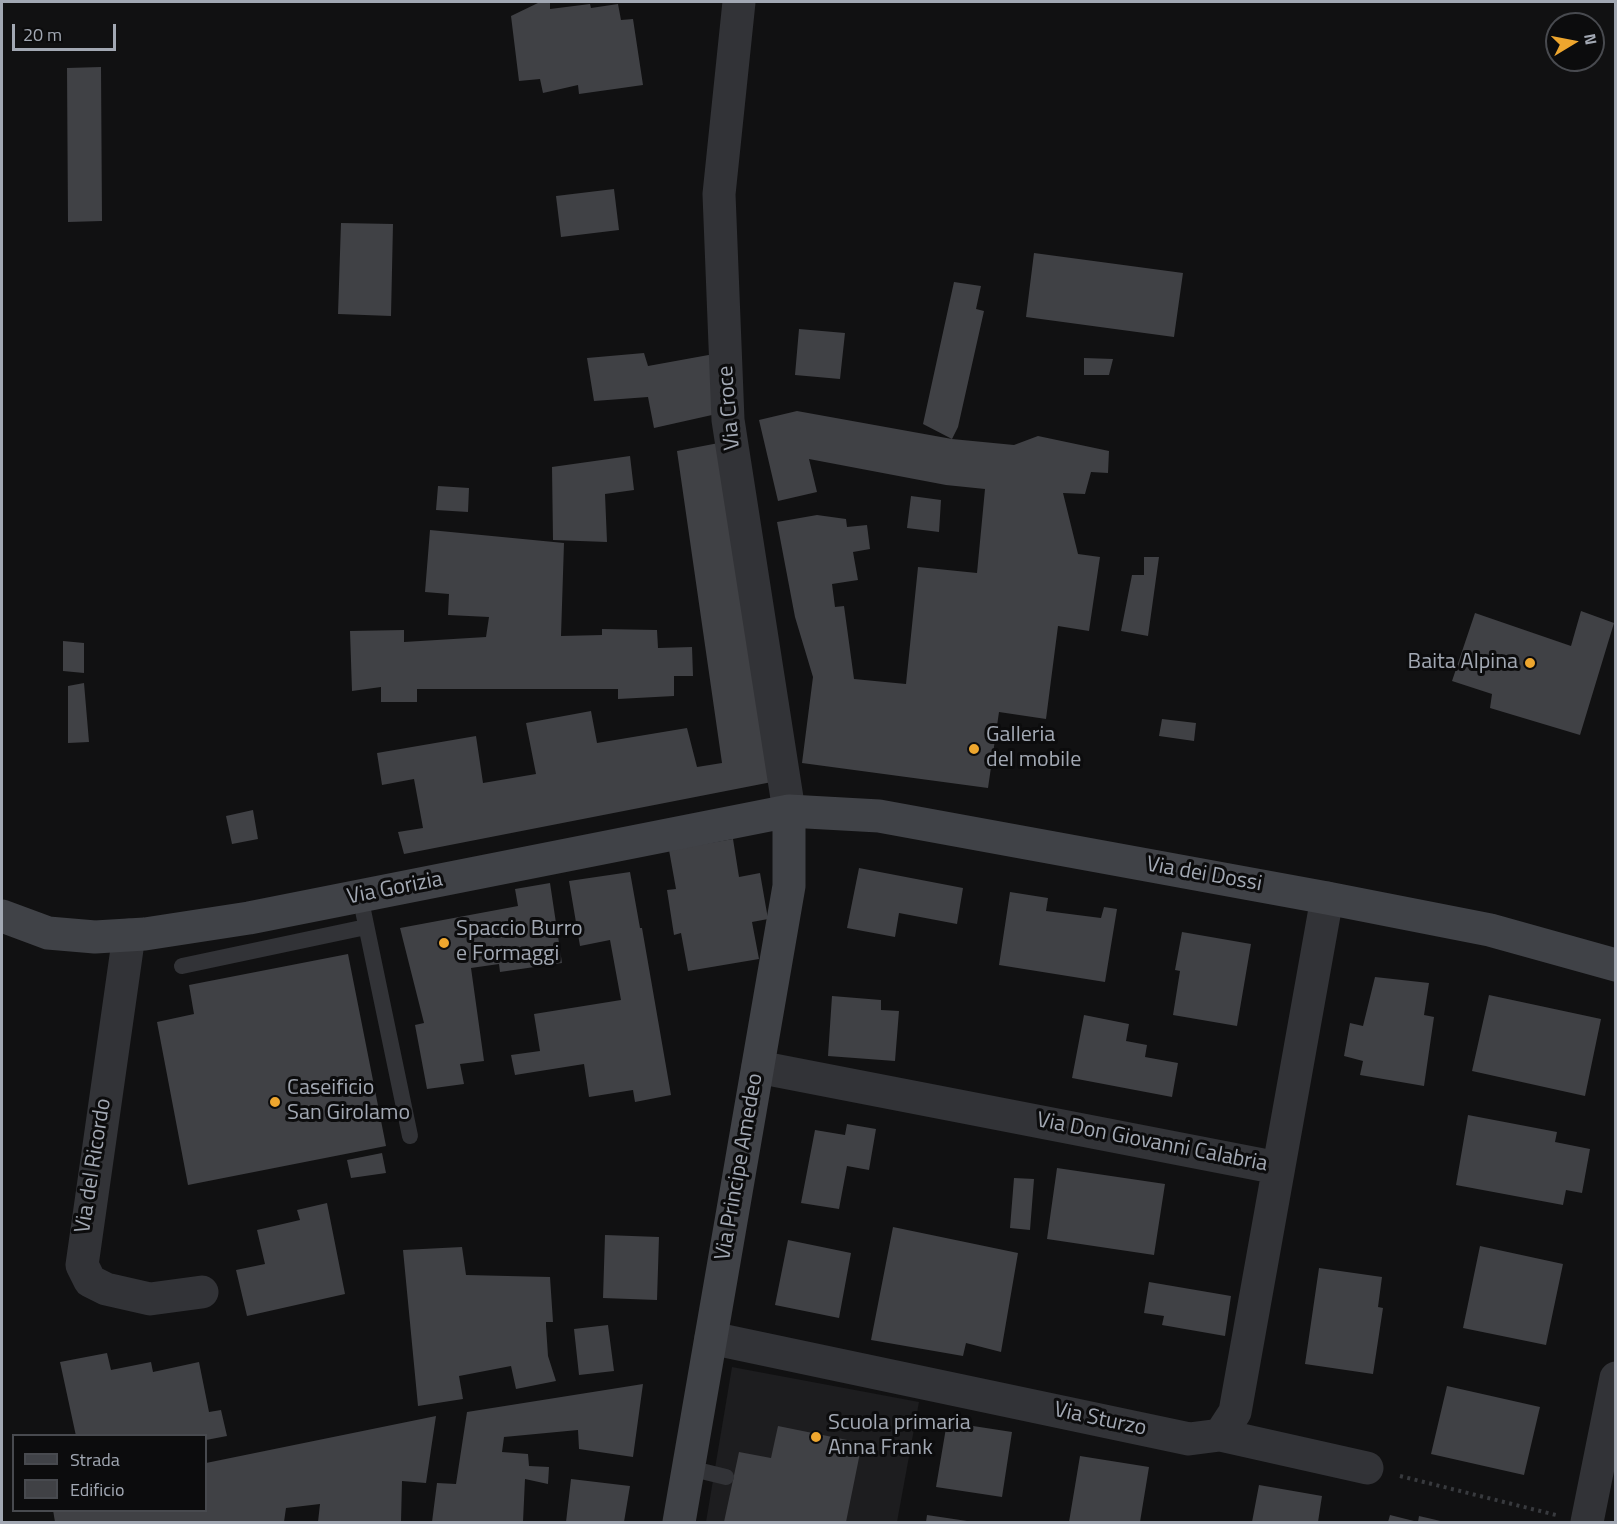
<!DOCTYPE html>
<style>
body{margin:0}
#map{position:relative;width:1617px;height:1524px;overflow:hidden;background:#111112;font-family:"Titillium Web",sans-serif}
canvas{display:block}
.frame{position:absolute;inset:0;border:3px solid #a2a8b3;pointer-events:none}
.legend{position:absolute;left:12px;top:1434px;width:195px;height:78px;box-sizing:border-box;background:#0c0c0d;border:2px solid #484a4f;margin:0;padding:8px 10px;list-style:none;font-size:18px;color:#a2a8b3}
.legend li{display:flex;align-items:center;gap:12px;height:30px}
.legend b{width:30px;border:2px solid #484a4f}
.north{position:absolute;left:1545px;top:12px;width:60px;height:60px;box-sizing:border-box;background:#0c0c0d;border:2px solid #484a4f;border-radius:50%;rotate:80deg;font-size:16px;font-weight:700;line-height:24px;text-align:center;color:#a2a8b3}
.north::after{content:'';display:block;margin:auto;width:21px;height:27px;background:#eea62e;clip-path:polygon(50% 0,100% 100%,50% 72%,0 100%)}
.scale{position:absolute;left:12px;top:24px;width:104px;height:27px;box-sizing:border-box;border:3px solid #a2a8b3;border-top:0;padding-left:8px;font-size:18px;line-height:21px;white-space:nowrap;color:#a2a8b3;-webkit-text-stroke:4px #0c0c0d;paint-order:stroke}
</style>
<div id="map">
<canvas width="1617" height="1524"></canvas>
<div class="frame"></div>
<ul class="legend">
<li><b style="height:8px;background:#404247"></b>Strada</li>
<li><b style="height:16px;background:#404145"></b>Edificio</li>
</ul>
<div class="north">N</div>
<div class="scale">20 m</div>
</div>
<script>
const context = document.querySelector('canvas').getContext('2d');
context.lineJoin = 'round';
function fillPath(path, color) { context.fillStyle = color; context.fill(path, 'evenodd'); }
const poly = rows => new Path2D(rows.map(r => 'M' + r).join(''));
function strokePath(path, color, width, dash) { context.strokeStyle = color; context.lineWidth = width; context.lineCap = dash ? 'butt' : 'round'; context.setLineDash(dash || []); context.stroke(path); }
function write(font, color, halo, rows, align = 'center') {
  context.font = font + ' "Titillium Web",sans-serif'; context.lineWidth = 6; context.setLineDash([]); context.textBaseline = 'middle'; context.strokeStyle = halo; context.fillStyle = color; for (const [text, x, y, turn = 0] of rows) {
    context.save(); context.translate(x, y); context.rotate((+turn || 0) * Math.PI / 180); context.textAlign = isNaN(turn) ? turn : align; if (halo) context.strokeText(text, 0, 0); context.fillText(text, 0, 0); context.restore();
  }
}
const built = poly([
 [732,1367,919,1402,897,1522,706,1522]
]);
const building = poly([
 [540,2,550,2,550,9,590,4,591,8,618,4,621,20,633,19,643,85,579,94,578,85,543,93,540,79,519,81,511,16],
 [101,67,102,221,68,222,67,68],
 [614,189,619,230,561,237,556,196],
 [341,223,393,224,391,316,338,314],
 [1034,253,1183,273,1174,337,1026,317],
 [954,282,981,286,976,309,984,311,958,427,952,439,1014,445,1038,436,1109,451,1108,473,1091,472,1085,494,1063,493,1078,554,1100,557,1089,631,1058,626,1046,719,999,712,988,788,802,763,813,677,795,617,777,522,817,515,846,519,847,527,867,525,870,549,853,552,858,580,832,584,835,607,844,606,854,679,906,684,918,567,977,573,985,489,946,485,809,459,817,492,778,501,759,420,797,411,952,439,923,424],
 [799,329,845,333,840,379,795,375],
 [725,352,712,415,654,428,648,397,594,401,587,358,644,353,648,366],
 [1084,358,1113,359,1109,375,1084,375],
 [729,441,777,781,404,854,398,832,423,828,414,779,382,785,377,753,476,736,483,783,536,774,526,723,591,711,597,743,687,728,697,767,722,763,677,451],
 [630,456,634,490,605,494,607,542,553,540,552,467],
 [438,486,469,488,468,512,436,510],
 [911,496,941,500,939,532,907,528],
 [430,530,564,543,561,636,602,635,602,629,657,630,658,648,692,647,693,676,674,676,674,696,618,699,618,689,417,689,417,702,381,702,381,687,352,691,350,631,404,630,404,642,486,637,489,617,448,615,449,594,425,592],
 [1144,557,1159,557,1148,636,1121,631,1132,575,1144,575],
 [1581,611,1614,623,1580,735,1490,708,1492,694,1452,681,1475,613,1571,646],
 [63,641,84,643,84,673,63,671],
 [84,683,89,742,68,743,68,686],
 [1162,719,1196,723,1194,741,1159,736],
 [253,810,258,839,232,844,226,816],
 [733,839,739,877,760,873,768,919,752,922,759,959,688,971,681,933,674,935,667,890,676,889,669,850],
 [859,868,963,888,957,924,899,913,895,937,847,928],
 [630,872,640,928,642,928,671,1095,635,1102,633,1090,589,1097,584,1064,515,1075,511,1055,540,1051,534,1014,621,1000,610,940,580,946,569,881],
 [550,883,562,963,500,972,499,964,471,968,484,1061,460,1064,464,1084,427,1089,415,1025,424,1023,400,928,518,906,515,889],
 [1010,892,1048,898,1046,911,1101,918,1104,907,1117,909,1105,982,999,965],
 [1182,932,1251,944,1237,1026,1173,1015,1180,971,1175,970],
 [348,954,386,1146,188,1185,157,1022,194,1014,189,985],
 [1375,977,1429,983,1424,1015,1434,1017,1424,1086,1360,1075,1363,1061,1344,1056,1350,1023,1363,1026],
 [1489,995,1601,1019,1585,1096,1472,1071],
 [832,996,881,1000,881,1010,899,1011,895,1061,828,1056],
 [1084,1015,1129,1024,1126,1041,1147,1045,1145,1057,1178,1063,1172,1097,1072,1078],
 [1468,1115,1557,1132,1555,1142,1590,1149,1582,1193,1566,1190,1563,1205,1456,1185],
 [847,1124,876,1129,869,1170,847,1166,839,1209,801,1203,815,1130,845,1135],
 [382,1153,386,1173,351,1178,347,1160],
 [1057,1168,1165,1184,1154,1255,1047,1239],
 [1014,1178,1034,1179,1030,1230,1010,1228],
 [327,1203,345,1294,247,1316,236,1270,265,1264,257,1230,300,1220,297,1210],
 [893,1227,1018,1253,1001,1352,966,1343,963,1356,871,1340],
 [605,1235,659,1237,657,1300,603,1298],
 [788,1240,851,1253,839,1318,775,1305],
 [1480,1246,1563,1264,1546,1345,1463,1328],
 [462,1247,466,1275,550,1277,553,1322,546,1322,546,1326,548,1356,556,1381,516,1389,511,1366,459,1376,463,1399,418,1406,403,1250],
 [1319,1268,1382,1277,1378,1307,1383,1308,1373,1374,1305,1364],
 [1149,1282,1231,1296,1225,1336,1162,1325,1164,1316,1144,1313],
 [608,1325,614,1371,579,1375,574,1329],
 [107,1353,111,1370,151,1362,153,1372,199,1362,209,1412,221,1410,227,1436,206,1440,206,1436,76,1436,60,1362],
 [643,1384,633,1457,579,1449,578,1430,504,1437,502,1452,528,1454,529,1466,549,1467,548,1484,525,1479,523,1522,432,1522,437,1483,456,1484,467,1412],
 [1447,1386,1540,1407,1524,1475,1431,1454],
 [436,1416,426,1483,402,1481,401,1522,318,1522,320,1504,286,1508,284,1522,55,1522,53,1510,206,1510,206,1463],
 [947,1422,1012,1432,1002,1497,936,1487],
 [778,1426,862,1443,846,1522,724,1522,739,1452,771,1458],
 [1080,1456,1149,1467,1140,1522,1069,1522],
 [571,1479,630,1486,624,1522,566,1522],
 [1259,1485,1322,1496,1318,1522,1252,1522],
 [927,1515,967,1521,967,1522,926,1522],
 [1390,1515,1418,1522,1419,1516,1445,1522,1388,1522]
]);
const path = poly([
 [1400,1476,1556,1515]
]);
const lane = poly([
 [360,896,410,1136],
 [182,966,366,927],
 [689,1468,726,1477]
]);
const street = poly([
 [739,2,719,194,728,420,789,811],
 [129,935,82,1265,90,1281,106,1289,150,1299,202,1292],
 [758,1067,1278,1168],
 [711,1338,1189,1439,1220,1435,1235,1412,1327,898],
 [1220,1435,1367,1468],
 [1587,1522,1616,1378]
]);
const secondary = poly([
 [2,916,48,933,95,937,145,934,249,918,789,811,879,816,1327,898,1490,930,1616,965],
 [679,1522,789,886,789,811]
]);
const markers = [
 [1530,663,6,"#eea62e"],
 [974,749,6,"#eea62e"],
 [444,943,6,"#eea62e"],
 [275,1102,6,"#eea62e"],
 [816,1437,6,"#eea62e"]
];
const streetNames = [
 ["Via Croce",730,408,-95],
 ["Via dei Dossi",1204,875,10],
 ["Via Gorizia",395,889,-11],
 ["Via Don Giovanni Calabria",1152,1143,11],
 ["Via del Ricordo",94,1166,-81],
 ["Via Principe Amedeo",740,1167,-80],
 ["Via Sturzo",1100,1420,12]
];
const poiNames = [
 ["Baita Alpina",1518,663,"right"],
 ["Galleria",986,736],
 ["del mobile",986,761],
 ["Spaccio Burro",456,930],
 ["e Formaggi",456,955],
 ["Caseificio",287,1089],
 ["San Girolamo",287,1114],
 ["Scuola primaria",828,1424],
 ["Anna Frank",828,1449]
];
fillPath(built, '#1d1d1f');
fillPath(building, '#404145');
strokePath(path, '#383a3e', 4, [3, 4.5]);
strokePath(lane, '#323337', 16);
strokePath(street, '#323337', 33);
strokePath(secondary, '#404247', 33);
for (const [x, y, r, color] of markers) { const dot = new Path2D(); dot.arc(x, y, r, 0, 2 * Math.PI); context.fillStyle = color; context.fill(dot); strokePath(dot, '#0c0c0d', 2); }
write('22px', '#a2a8b3', '#0c0c0d', streetNames);
write('22px', '#a2a8b3', '#0c0c0d', poiNames, 'left');
</script>
